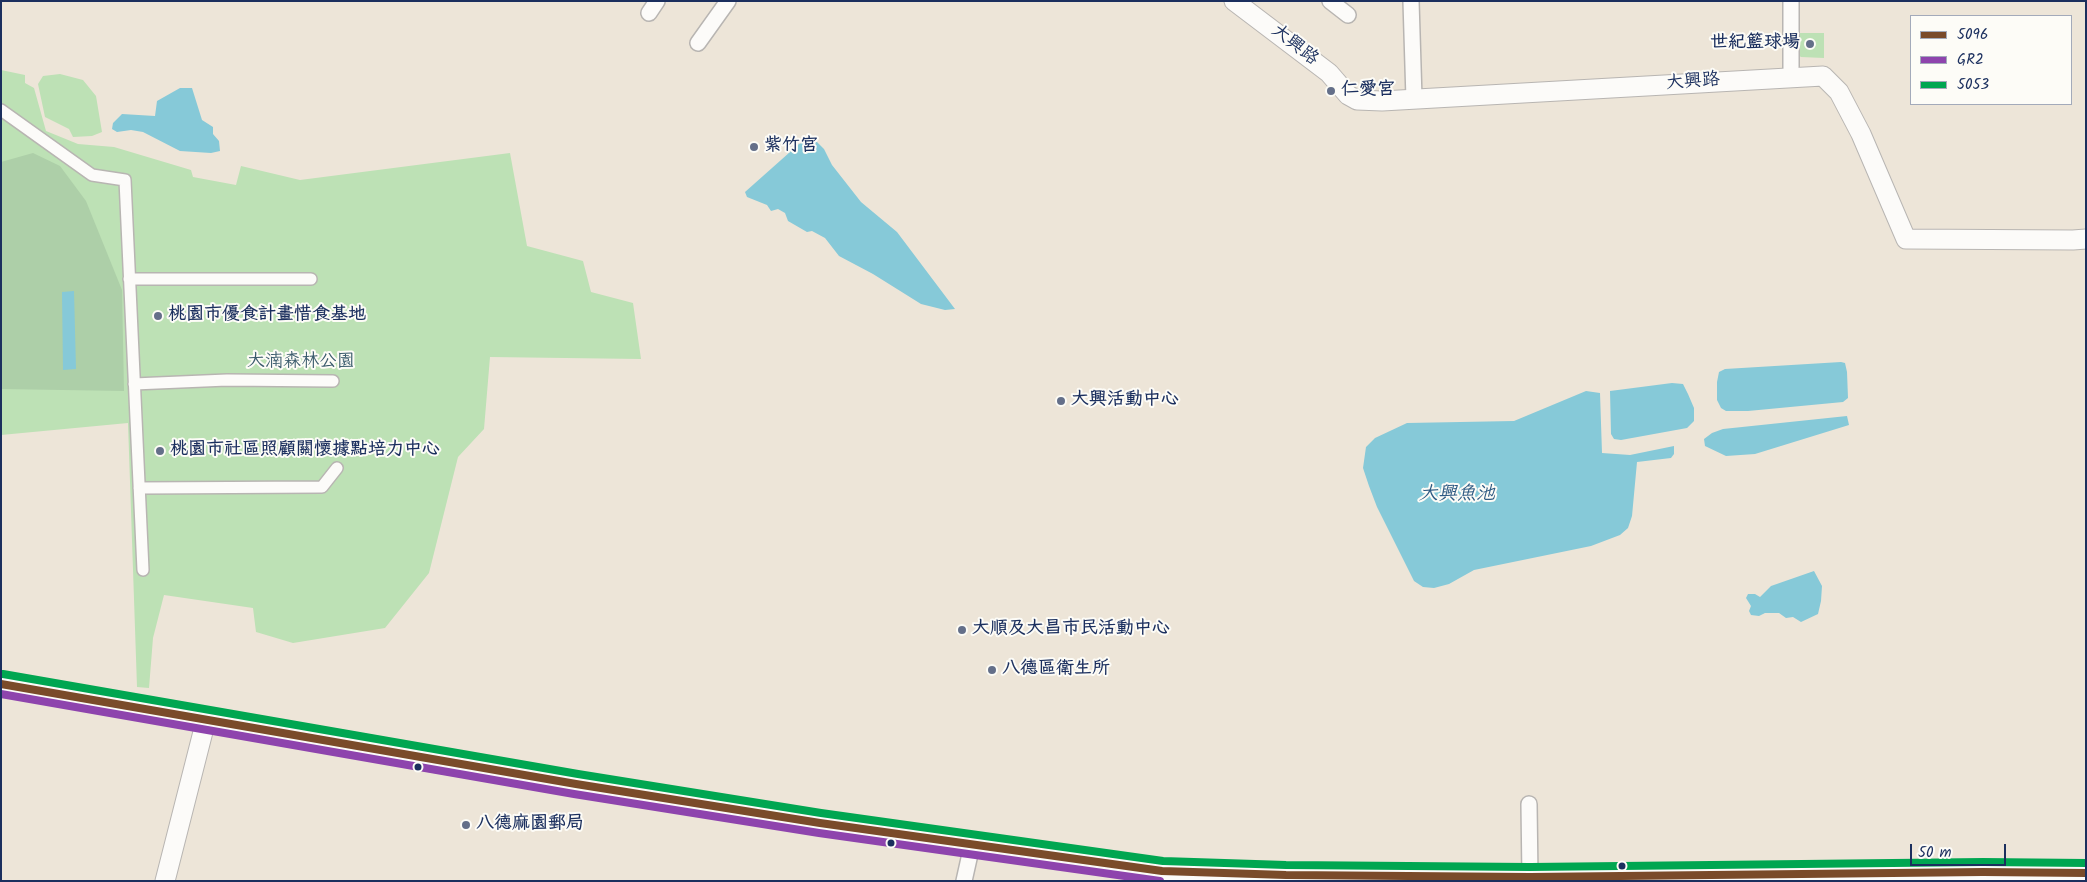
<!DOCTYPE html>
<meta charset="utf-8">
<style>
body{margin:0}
#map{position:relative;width:2087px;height:882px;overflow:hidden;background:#ede5d8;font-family:Kalam,sans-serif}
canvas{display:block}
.frame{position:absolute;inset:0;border:2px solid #1b2f5e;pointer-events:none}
.legend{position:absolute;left:1910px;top:15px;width:162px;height:90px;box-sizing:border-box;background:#fdfcf7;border:1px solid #a3aaba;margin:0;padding:6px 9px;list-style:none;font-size:15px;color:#1b2f5e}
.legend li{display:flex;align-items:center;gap:10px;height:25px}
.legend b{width:25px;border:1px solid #a3aaba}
.scale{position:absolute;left:1910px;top:844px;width:96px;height:22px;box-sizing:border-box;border:2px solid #1b2f5e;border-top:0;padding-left:6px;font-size:15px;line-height:18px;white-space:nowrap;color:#1b2f5e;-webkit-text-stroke:4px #fdfcf7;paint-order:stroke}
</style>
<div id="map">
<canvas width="2087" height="882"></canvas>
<div class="frame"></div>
<ul class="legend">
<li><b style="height:6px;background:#7a4b2a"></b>5096</li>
<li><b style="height:6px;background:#8e44ad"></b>GR2</li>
<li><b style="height:6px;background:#00a651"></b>5053</li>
</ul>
<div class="scale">50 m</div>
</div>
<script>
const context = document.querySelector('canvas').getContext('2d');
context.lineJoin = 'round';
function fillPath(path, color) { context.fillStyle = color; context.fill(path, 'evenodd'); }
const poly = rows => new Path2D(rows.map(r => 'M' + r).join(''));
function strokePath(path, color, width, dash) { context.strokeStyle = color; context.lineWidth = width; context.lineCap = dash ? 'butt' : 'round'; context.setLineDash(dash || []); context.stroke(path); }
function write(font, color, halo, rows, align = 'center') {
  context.font = font + ' Kalam,"LXGW WenKai TC",sans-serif'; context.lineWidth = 4; context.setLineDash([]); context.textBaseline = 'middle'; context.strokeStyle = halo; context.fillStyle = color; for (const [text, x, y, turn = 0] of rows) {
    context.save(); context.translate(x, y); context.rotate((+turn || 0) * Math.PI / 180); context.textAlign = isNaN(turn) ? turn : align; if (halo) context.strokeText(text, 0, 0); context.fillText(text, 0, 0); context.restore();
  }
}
const green = poly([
 [1796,33,1824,33,1824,58,1801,57,1797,54],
 [1,70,25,75,25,83,34,88,46,131,78,144,114,147,191,170,193,177,236,185,241,166,300,180,510,153,527,246,583,261,591,292,633,303,641,359,490,357,484,429,458,457,429,573,385,628,293,643,256,632,253,608,164,595,153,638,149,688,137,687,128,423,1,435],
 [60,74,83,80,96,96,102,132,92,136,73,137,69,129,45,117,38,84,43,76]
]);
const forest = poly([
 [33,153,60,166,86,201,122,290,124,391,1,389,1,162]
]);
const water = poly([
 [180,88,192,88,202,120,213,127,213,134,219,141,220,151,211,153,180,151,143,132,131,130,117,132,112,129,113,123,122,114,155,116,157,101],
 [808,141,817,142,824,149,832,165,861,202,897,232,955,309,945,310,921,304,873,274,839,256,825,238,812,231,807,232,788,221,785,213,778,209,771,211,767,205,747,197,745,192,799,144],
 [74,291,76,369,63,370,62,292],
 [1841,362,1845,363,1847,372,1848,398,1843,402,1748,411,1726,411,1721,408,1717,400,1717,382,1719,372,1725,369],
 [1672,383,1683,384,1688,394,1694,408,1694,421,1687,428,1621,440,1614,439,1611,434,1610,391],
 [1586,391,1600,393,1602,453,1630,455,1674,446,1674,454,1671,458,1637,462,1632,516,1628,528,1620,535,1591,546,1474,570,1449,584,1434,588,1423,587,1414,581,1377,507,1369,486,1363,468,1366,447,1375,438,1407,423,1514,421],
 [1847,416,1849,425,1755,454,1726,456,1705,446,1704,439,1712,433,1723,429],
 [1814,571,1822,586,1821,601,1818,614,1801,622,1793,617,1786,618,1779,613,1765,613,1759,616,1751,615,1749,611,1751,606,1746,598,1748,594,1755,594,1760,597,1771,586]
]);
const pedestrian = poly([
 [1,110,92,175,125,180,143,570],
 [129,279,311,279],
 [134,384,227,380,333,381],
 [139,488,322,487,337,468]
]);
const minor = poly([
 [1330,1,1348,15],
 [1411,1,1414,99],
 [1791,1,1791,78],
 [649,13,657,1],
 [698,43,728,1],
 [1529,804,1530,877],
 [964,881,972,845]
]);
const tertiary = poly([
 [1234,1,1329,73,1348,95,1357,100,1382,101,1823,76,1839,92,1861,134,1906,239,2073,240,2086,239],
 [165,881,206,720]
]);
const primary = poly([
 [1,684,373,748,422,758,576,784,820,823,1162,871,1286,875,1530,877,1983,872,2086,873]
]);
const bus1 = poly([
 [1,684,576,784,820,823,1162,871,1286,875,1530,877,1983,872,2086,873]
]);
const bus2 = poly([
 [1,694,574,794,819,833,1160,881]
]);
const bus3 = poly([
 [3,674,578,774,821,813,1163,861,1286,865,1530,867,1983,862,2086,863]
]);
const markers = [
 [1810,44,5,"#646f89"],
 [1331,91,5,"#646f89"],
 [754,147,5,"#646f89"],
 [158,316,5,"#646f89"],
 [1061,401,5,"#646f89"],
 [160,451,5,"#646f89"],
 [962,630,5,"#646f89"],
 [992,670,5,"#646f89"],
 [418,767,4.5,"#1b2f5e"],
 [466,825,5,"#646f89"],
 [891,843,4.5,"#1b2f5e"],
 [1622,866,4.5,"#1b2f5e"]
];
const poiNames = [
 ["世紀籃球場",1800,44,"right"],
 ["仁愛宮",1341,91],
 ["紫竹宮",764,147],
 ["桃園市優食計畫惜食基地",168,316],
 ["大興活動中心",1071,401],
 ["桃園市社區照顧關懷據點培力中心",170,451],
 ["大順及大昌市民活動中心",972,630],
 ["八德區衛生所",1002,670],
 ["八德麻園郵局",476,825]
];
const streetNames = [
 ["大興路",1294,46,38],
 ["大興路",1693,83,-4]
];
const parkNames = [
 ["大湳森林公園",301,363]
];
const waterNames = [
 ["大興魚池",1457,496]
];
fillPath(green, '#bde1b5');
fillPath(forest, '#adcfa8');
fillPath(water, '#86c9d8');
strokePath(pedestrian, '#b8b5b2', 14);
strokePath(minor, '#b8b5b2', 18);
strokePath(tertiary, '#b8b5b2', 21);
strokePath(primary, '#b8b5b2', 26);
strokePath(pedestrian, '#fcfbf9', 11);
strokePath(minor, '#fcfbf9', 15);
strokePath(tertiary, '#fcfbf9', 19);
strokePath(primary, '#fcfbf9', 24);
strokePath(bus1, '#7a4b2a', 8);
strokePath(bus2, '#8e44ad', 8);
strokePath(bus3, '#00a651', 8);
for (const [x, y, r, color] of markers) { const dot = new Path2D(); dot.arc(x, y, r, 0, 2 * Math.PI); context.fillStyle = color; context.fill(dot); strokePath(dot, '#fdfcf7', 2); }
write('bold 18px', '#1b2f5e', '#fdfcf7', poiNames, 'left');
write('18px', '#1b2f5e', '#fdfcf7', streetNames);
write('18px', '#3a5b6c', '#fdfcf7', parkNames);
write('italic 19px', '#2e5a83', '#fdfcf7', waterNames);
</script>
